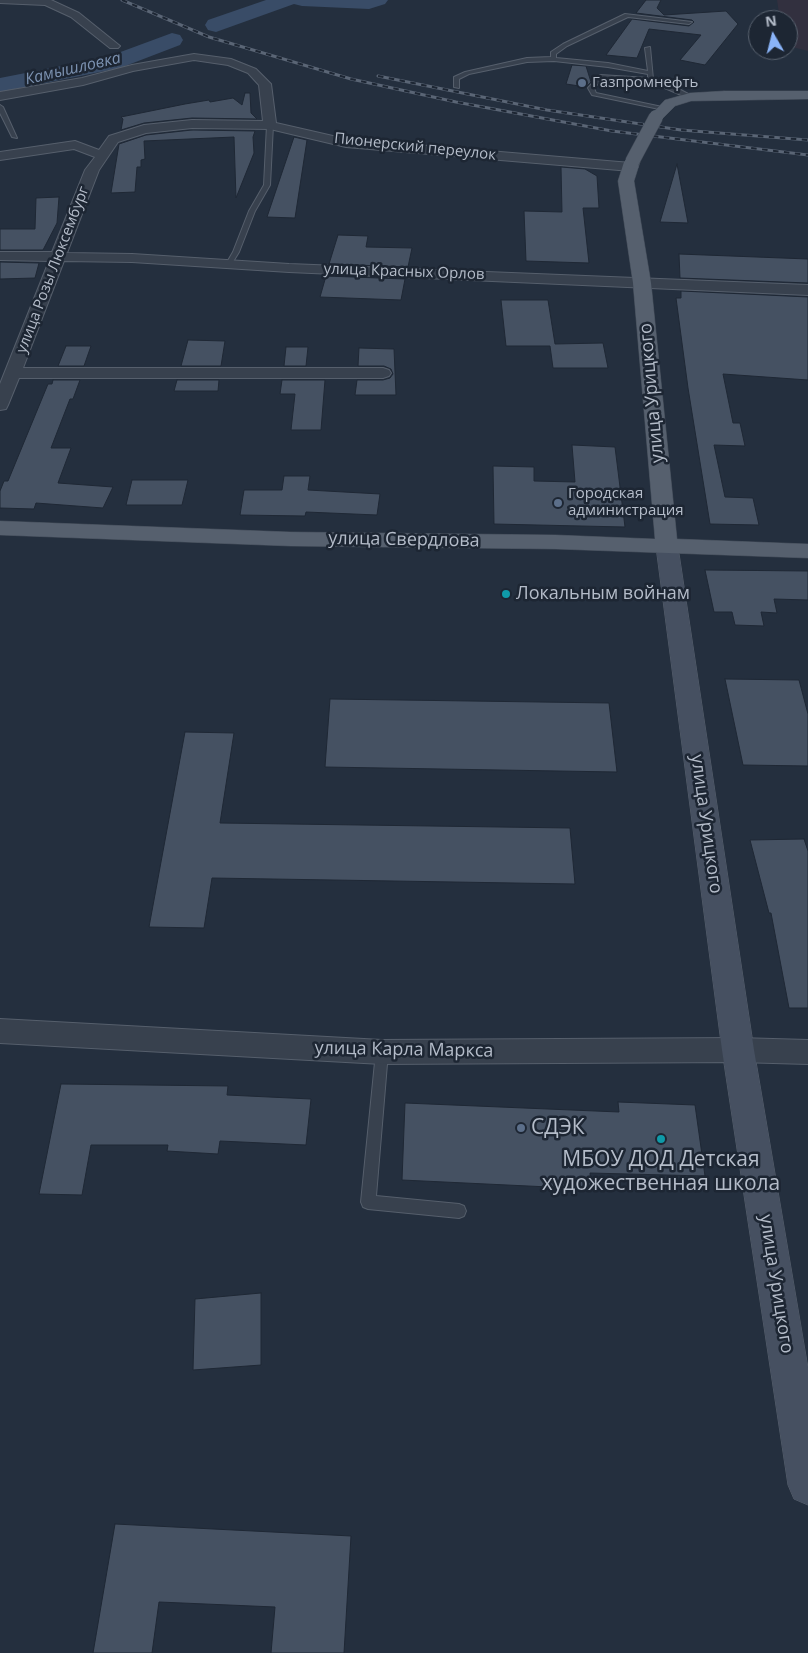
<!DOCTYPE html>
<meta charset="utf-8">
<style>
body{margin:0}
#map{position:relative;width:808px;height:1653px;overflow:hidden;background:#242f3e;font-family:"Open Sans",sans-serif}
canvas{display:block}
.north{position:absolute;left:748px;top:10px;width:50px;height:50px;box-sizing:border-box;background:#1d2633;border:1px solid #59626f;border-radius:50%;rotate:352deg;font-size:14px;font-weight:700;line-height:20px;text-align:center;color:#b4bcc9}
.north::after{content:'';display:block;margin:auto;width:18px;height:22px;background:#8ab4f8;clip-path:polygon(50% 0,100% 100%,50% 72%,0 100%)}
</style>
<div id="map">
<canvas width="808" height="1653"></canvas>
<div class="north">N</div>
</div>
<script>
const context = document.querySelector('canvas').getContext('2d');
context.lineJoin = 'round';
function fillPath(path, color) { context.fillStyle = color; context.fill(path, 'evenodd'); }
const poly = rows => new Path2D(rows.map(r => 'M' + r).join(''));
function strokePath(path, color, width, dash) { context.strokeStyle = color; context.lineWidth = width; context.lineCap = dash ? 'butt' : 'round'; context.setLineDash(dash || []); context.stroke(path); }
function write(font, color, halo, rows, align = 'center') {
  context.font = font + ' "Open Sans",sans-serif'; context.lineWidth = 5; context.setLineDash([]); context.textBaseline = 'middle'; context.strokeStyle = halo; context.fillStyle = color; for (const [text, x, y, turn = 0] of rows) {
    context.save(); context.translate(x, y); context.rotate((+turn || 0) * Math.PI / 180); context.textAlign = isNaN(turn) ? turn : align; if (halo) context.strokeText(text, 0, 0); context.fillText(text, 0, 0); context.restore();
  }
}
const medical = poly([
 [777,0,808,0,808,51,788,46,788,20,780,20]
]);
const river = poly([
 [266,0,388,0,385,4,369,9,302,6,294,4,216,32,208,30,205,25,208,20,266,0],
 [172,33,180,35,183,40,180,45,120,68,0,92,0,78,107,57,172,33]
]);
const building = poly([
 [646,0,661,0,657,8,664,15,726,11,738,24,705,65,680,60,701,35,649,29,637,58,606,55,632,19,689,26,694,22,692,20,636,13,646,0],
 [572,65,586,66,591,82,586,87,566,84,572,65],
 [245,93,250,93,251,113,257,119,192,118,144,123,121,130,123,119,121,117,185,104,209,100,210,102,233,98,242,105,245,93],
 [192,130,255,131,253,137,254,153,236,198,234,137,144,141,145,159,141,160,141,167,137,167,135,192,111,193,119,144,146,135,192,130],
 [294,137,307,140,295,218,267,217,294,137],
 [677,164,688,223,660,222,677,164],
 [561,167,585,169,597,176,599,208,583,208,589,263,526,261,524,211,562,212,561,167],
 [59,197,57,223,43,250,0,250,0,229,35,229,36,198,59,197],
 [338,235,368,236,366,247,412,248,408,267,329,264,338,235],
 [679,254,808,259,808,283,680,278,679,254],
 [0,262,39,263,35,278,0,279,0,262],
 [326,276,405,279,401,300,320,297,326,276],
 [681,291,808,297,808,380,723,374,733,423,740,423,745,446,714,445,725,497,753,498,759,525,710,524,688,388,676,298,681,298,681,291],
 [501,300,548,300,555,344,603,343,608,368,553,368,550,346,506,346,501,300],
 [188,340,225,341,221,366,181,366,188,340],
 [66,346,91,346,84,366,58,366,66,346],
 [286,347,308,347,306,366,284,366,286,347],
 [359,348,394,349,396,395,355,395,357,380,383,380,390,378,393,374,391,369,384,366,358,366,359,348],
 [53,380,80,380,73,399,70,399,51,448,71,448,58,483,113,487,103,508,36,503,34,509,0,508,0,491,4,481,8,481,48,384,52,384,53,380],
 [177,380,219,380,218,391,174,391,177,380],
 [282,380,325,380,321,430,291,430,295,394,280,394,282,380],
 [572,445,615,447,625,527,494,524,493,466,534,467,534,481,575,482,572,445],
 [284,476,310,476,308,490,380,494,377,515,306,512,305,516,240,515,244,490,282,490,284,476],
 [132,480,188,480,182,505,126,505,132,480],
 [705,570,808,571,808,600,774,599,777,613,761,612,764,626,735,625,732,612,714,612,705,570],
 [725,679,799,680,808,714,808,766,743,765,725,679],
 [330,699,609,703,617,772,325,767,330,699],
 [185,732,234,733,220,823,570,828,575,884,212,878,204,928,149,927,185,732],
 [804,839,808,851,808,1008,789,1008,771,913,769,913,750,840,804,839],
 [61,1084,228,1086,227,1095,311,1099,306,1145,220,1141,218,1154,167,1151,168,1145,91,1145,82,1195,39,1194,61,1084],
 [618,1102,695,1105,705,1176,590,1173,591,1189,402,1180,405,1103,619,1112,618,1102],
 [261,1293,261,1365,193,1370,195,1299,261,1293],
 [115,1524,351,1536,344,1653,271,1653,275,1607,159,1602,152,1653,93,1653,115,1524]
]);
const lane = poly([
 [625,14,692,22,689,24,628,17,567,46,556,54,556,58,608,63,648,71,645,48,650,47,653,79,675,87,692,96,692,98,688,98,651,82,603,78,594,88,596,93,667,108,664,110,592,95,588,88,600,75,648,78,648,74,608,67,554,61,527,62,469,74,459,79,459,88,454,87,454,77,465,72,527,58,551,57,551,52,563,44,625,14],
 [0,105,3,107,17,138,12,137,0,113,0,105],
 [270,123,273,125,270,185,255,211,239,252,231,265,227,265,226,264,233,252,249,211,264,185,267,125,270,123],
 [382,1046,387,1048,388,1052,376,1196,459,1204,464,1206,466,1211,464,1216,459,1218,368,1209,363,1207,361,1202,376,1052,377,1048,382,1046]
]);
const street = poly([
 [0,0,51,0,79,13,120,46,118,48,110,48,71,17,45,5,0,3,0,0],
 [194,54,231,59,256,69,271,84,276,123,346,139,631,163,638,167,631,171,346,147,270,129,192,128,146,133,118,142,99,170,67,253,132,254,289,264,808,285,808,295,289,272,132,262,64,261,23,368,383,368,389,370,391,373,389,376,383,378,19,378,8,405,6,409,0,410,0,384,49,261,0,260,0,252,52,252,85,170,95,157,74,149,0,160,0,152,75,141,99,150,109,136,144,125,192,120,263,121,259,85,248,73,228,65,194,60,133,71,83,85,0,100,0,92,82,78,132,65,194,54],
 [0,1019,382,1040,738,1038,808,1040,808,1064,738,1062,382,1064,0,1043,0,1019]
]);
const secondary = poly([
 [667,540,675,542,678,547,754,1050,808,1368,808,1505,794,1499,788,1485,722,1050,656,547,659,542,667,540]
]);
const primary = poly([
 [724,91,808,91,808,99,691,101,675,106,661,120,651,120,649,117,665,100,690,93,724,91],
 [632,157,637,159,640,162,634,181,651,283,677,539,808,544,808,558,556,549,290,546,0,535,0,521,290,532,556,535,655,539,633,283,618,181,624,162,627,159,632,157]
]);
const rail = poly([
 [122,0,209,37,351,79,456,102,612,131,808,155],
 [378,76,547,110,681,130,808,140]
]);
const primaryBridge = poly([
 [632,162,656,117]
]);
const markers = [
 [582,83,5,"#5c6f8a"],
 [558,503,5,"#5c6f8a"],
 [506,594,5,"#0f9aa8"],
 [521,1128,5,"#5c6f8a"],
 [661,1139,5,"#0f9aa8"]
];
const farPoinames = [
 ["Газпромнефть",592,83],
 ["Городская",568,494],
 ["администрация",568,511]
];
const farStreetnames = [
 ["Пионерский переулок",415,147,6],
 ["улица Розы Люксембург",53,270,-69],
 ["улица Красных Орлов",404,272,2]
];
const farWaternames = [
 ["Камышловка",73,69,-13]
];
const streetNames = [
 ["улица Урицкого",652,393,-95],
 ["улица Свердлова",404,540,1],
 ["улица Урицкого",706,824,82],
 ["улица Карла Маркса",404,1050,1],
 ["улица Урицкого",776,1284,81]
];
const poiNames = [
 ["Локальным войнам",516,594]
];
const nearPoinames = [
 ["СДЭК",531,1128],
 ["МБОУ ДОД Детская",661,1160,"center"],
 ["художественная школа",661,1184,"center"]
];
fillPath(medical, '#32303f');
fillPath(river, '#394c67');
fillPath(building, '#455162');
strokePath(building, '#1f2835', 1);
strokePath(lane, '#565f6c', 2);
strokePath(street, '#565f6c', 2);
strokePath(secondary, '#565f6c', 1);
strokePath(primary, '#414a57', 1);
fillPath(lane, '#38414e');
fillPath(street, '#38414e');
fillPath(secondary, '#465061');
fillPath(primary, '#56606e');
strokePath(rail, '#5a6575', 3);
strokePath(rail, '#1d2633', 2, [5.5]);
strokePath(primaryBridge, '#414a57', 15, []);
strokePath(primaryBridge, '#56606e', 14);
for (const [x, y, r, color] of markers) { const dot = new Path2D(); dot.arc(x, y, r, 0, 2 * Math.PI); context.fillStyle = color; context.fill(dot); strokePath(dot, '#1d2633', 2); }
write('15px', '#b4bcc9', '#1d2633', farPoinames, 'left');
write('15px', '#b4bcc9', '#1d2633', farStreetnames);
write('italic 16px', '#7c92b1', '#1d2633', farWaternames);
write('18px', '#b4bcc9', '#1d2633', streetNames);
write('18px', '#b4bcc9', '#1d2633', poiNames, 'left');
write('21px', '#b4bcc9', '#1d2633', nearPoinames, 'left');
</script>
